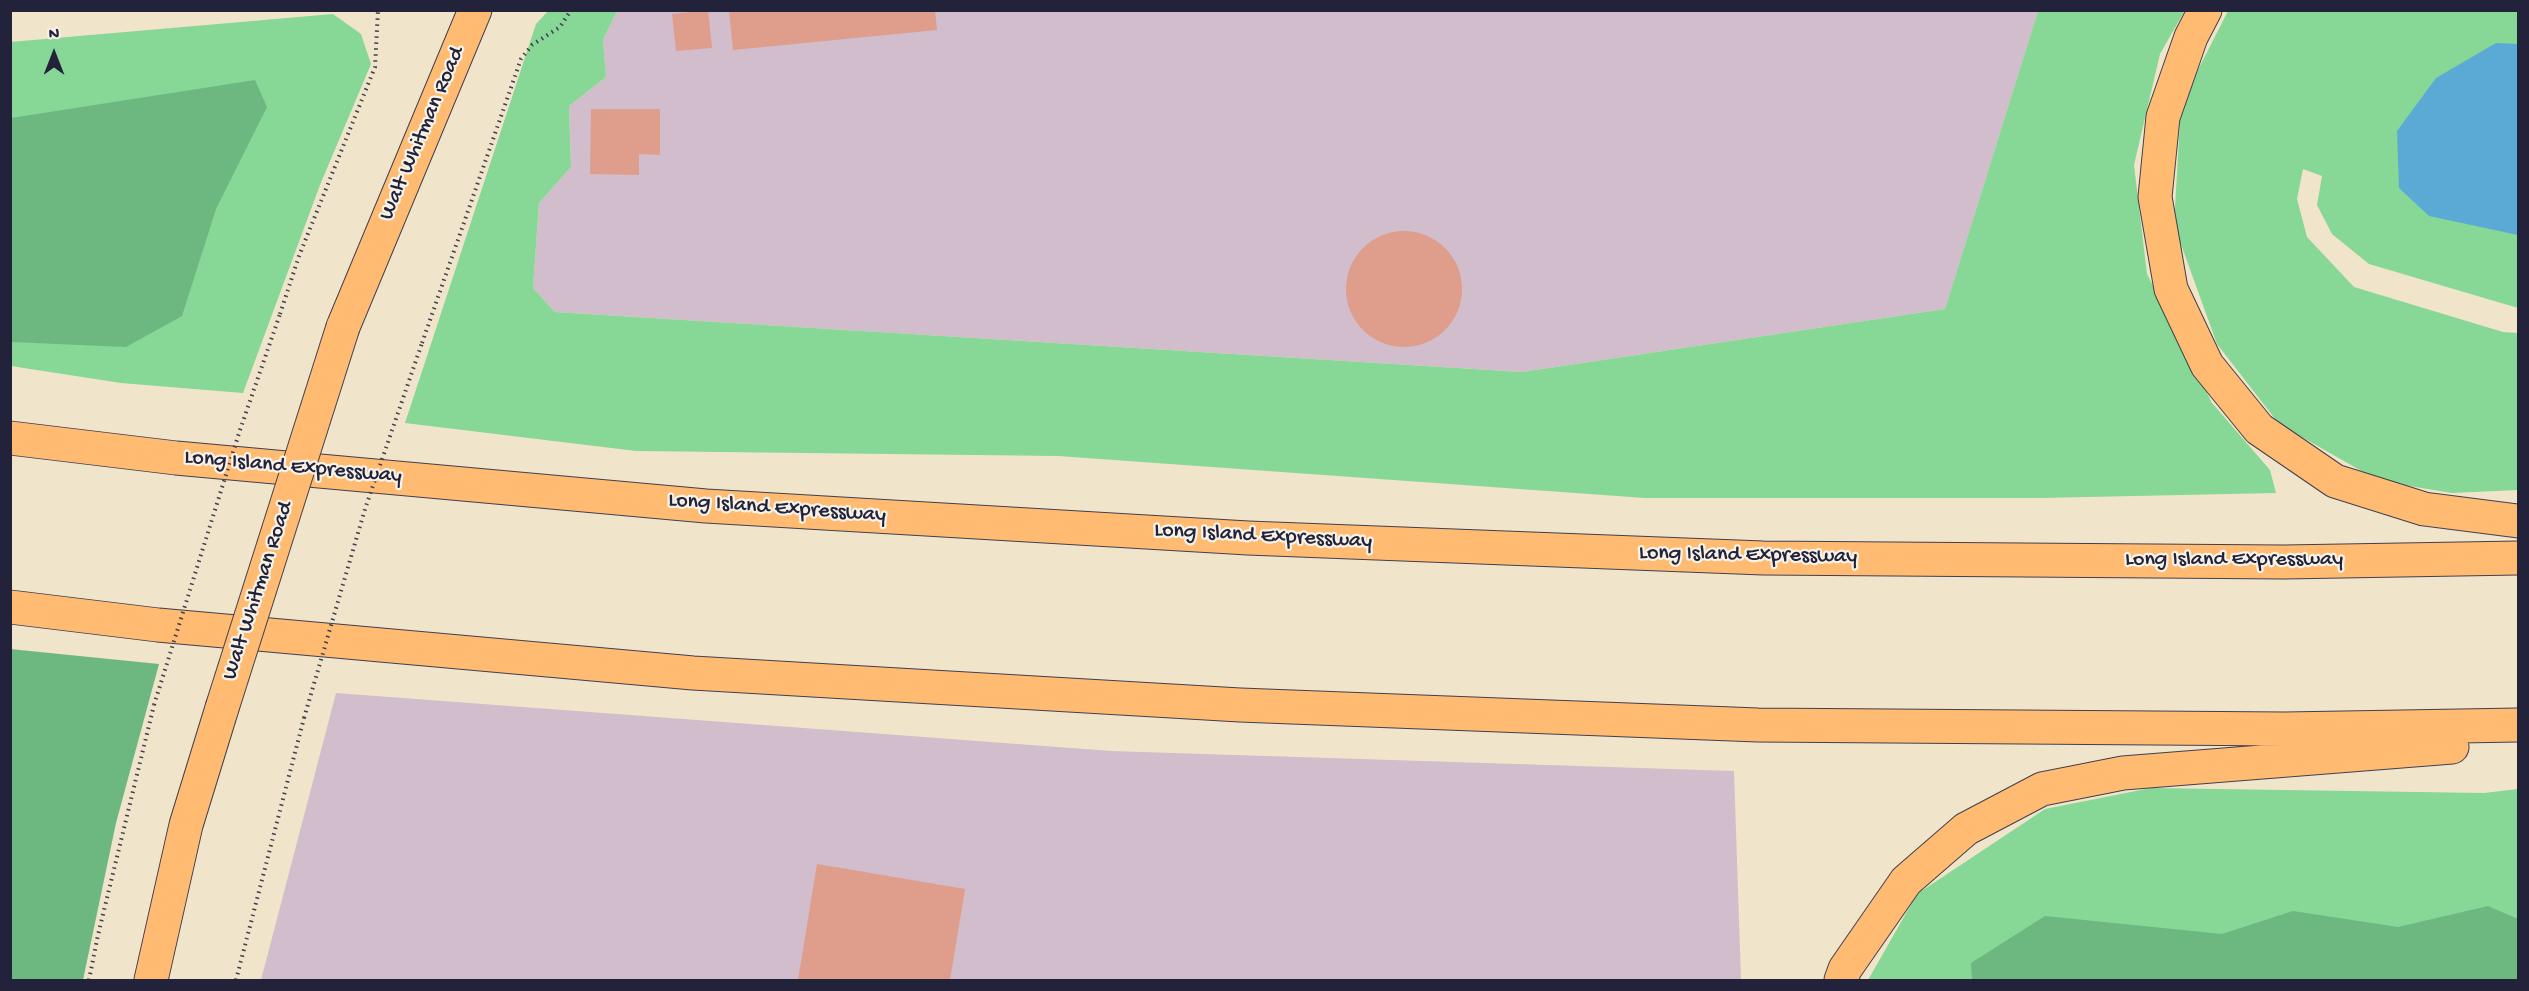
<!DOCTYPE html>
<style>
body{margin:0}
#map{position:relative;width:2529px;height:991px;overflow:hidden;background:#f0e5ca;font-family:"Gochi Hand",sans-serif}
canvas{display:block}
.frame{position:absolute;inset:0;border:12px solid #22223b;pointer-events:none}
.north{position:absolute;left:24px;top:24px;width:60px;height:60px;-webkit-text-stroke:4px #f7f3e8;paint-order:stroke;rotate:0deg;font-size:16px;font-weight:700;line-height:24px;text-align:center;color:#22223b}
.north::after{content:'';display:block;margin:auto;width:21px;height:27px;background:#22223b;clip-path:polygon(50% 0,100% 100%,50% 72%,0 100%)}
</style>
<div id="map">
<canvas width="2529" height="991"></canvas>
<div class="frame"></div>
<div class="north">N</div>
</div>
<script>
const context = document.querySelector('canvas').getContext('2d');
context.lineJoin = 'round';
function fillPath(path, color) { context.fillStyle = color; context.fill(path, 'evenodd'); }
const poly = rows => new Path2D(rows.map(r => 'M' + r).join(''));
function strokePath(path, color, width, dash) { context.strokeStyle = color; context.lineWidth = width; context.lineCap = dash ? 'butt' : 'round'; context.setLineDash(dash || []); context.stroke(path); }
function write(font, color, halo, rows, align = 'center') {
  context.font = font + ' "Gochi Hand",sans-serif'; context.lineWidth = 4.5; context.setLineDash([]); context.textBaseline = 'middle'; context.strokeStyle = halo; context.fillStyle = color; for (const [text, x, y, turn = 0] of rows) {
    context.save(); context.translate(x, y); context.rotate((+turn || 0) * Math.PI / 180); context.textAlign = isNaN(turn) ? turn : align; if (halo) context.strokeText(text, 0, 0); context.fillText(text, 0, 0); context.restore();
  }
}
const industrial = poly([
 [617,11,2038,11,1945,309,1522,372,555,312,533,288,539,203,571,167,569,106,606,77,603,40],
 [336,693,1111,751,1734,771,1741,980,261,980]
]);
const green = poly([
 [2185,10,2160,54,2134,165,2147,274,2212,403,2270,470,2276,493,2040,498,1645,498,1058,456,636,451,405,423,536,24,548,11,617,11,603,40,606,77,569,106,571,167,539,203,533,288,555,312,1522,372,1945,309,2038,11],
 [2228,11,2518,11,2518,308,2369,264,2332,234,2317,205,2322,176,2303,169,2297,199,2307,237,2354,287,2503,332,2518,333,2518,490,2452,493,2379,481,2279,424,2217,344,2174,225,2181,103],
 [333,14,361,34,371,64,320,185,243,393,121,383,11,366,10,42],
 [2151,788,2484,793,2518,789,2518,980,1868,980,1917,894,2045,809]
]);
const forest = poly([
 [255,80,267,107,216,209,182,316,126,347,11,342,11,118],
 [10,649,159,664,116,823,83,980,11,980],
 [2488,906,2518,919,2518,980,1972,980,1971,963,2045,916,2222,934,2293,911,2398,927]
]);
const water = poly([
 [2496,43,2518,44,2518,235,2429,216,2399,188,2397,131,2436,78]
]);
const building = poly([
 [708,10,712,48,676,51,672,14],
 [729,10,935,10,937,30,733,50],
 [591,109,660,109,660,155,639,154,639,175,590,174],
 '1346 289a58 58 0 1 1 116 0a58 58 0 1 1-116 0Z',
 [817,864,965,889,950,980,798,980]
]);
const path = poly([
 [280,314,299,256,375,67,378,10],
 [422,343,521,59,532,45,560,27,571,10],
 [89,980,98,935,154,705],
 [236,980,304,718]
]);
const major = poly([
 [343,327,475,10],
 [151,980,186,825,222,708]
]);
const highway = poly([
 [2205,10,2191,37,2163,117,2155,197,2171,289,2207,365,2259,429,2335,481,2424,509,2518,521],
 [10,438,176,458,706,506,1248,538,1763,558,2284,562,2518,558],
 [10,607,158,625,693,673,1240,705,1758,725,2285,729,2518,725],
 [1841,980,1845,969,1906,881,1966,829,2042,789,2123,773,2452,747]
]);
const pathBridge = poly([
 [154,705,240,430,280,314],
 [304,718,365,509,422,343]
]);
const majorBridge = poly([
 [222,708,343,327]
]);
const streetNames = [
 ["Walt Whitman Road",423,134,-67],
 ["Long Island Expressway",293,468,5],
 ["Long Island Expressway",777,509,4],
 ["Long Island Expressway",1263,537,3],
 ["Long Island Expressway",1748,556,1],
 ["Long Island Expressway",2234,561],
 ["Walt Whitman Road",259,591,-72]
];
fillPath(industrial, '#d1bdcb');
fillPath(green, '#87d797');
fillPath(forest, '#6db880');
fillPath(water, '#5baad5');
fillPath(building, '#df9d8b');
strokePath(major, '#413f50', 35);
strokePath(highway, '#413f50', 35);
strokePath(path, '#413f50', 4, [1.5, 4.5]);
strokePath(major, '#ffbb71', 33);
strokePath(highway, '#ffbb71', 33);
strokePath(majorBridge, '#413f50', 35, []);
strokePath(pathBridge, '#413f50', 4, [1.5, 4.5]);
strokePath(majorBridge, '#ffbb71', 33);
write('22px', '#22223b', '#f7f3e8', streetNames);
</script>
